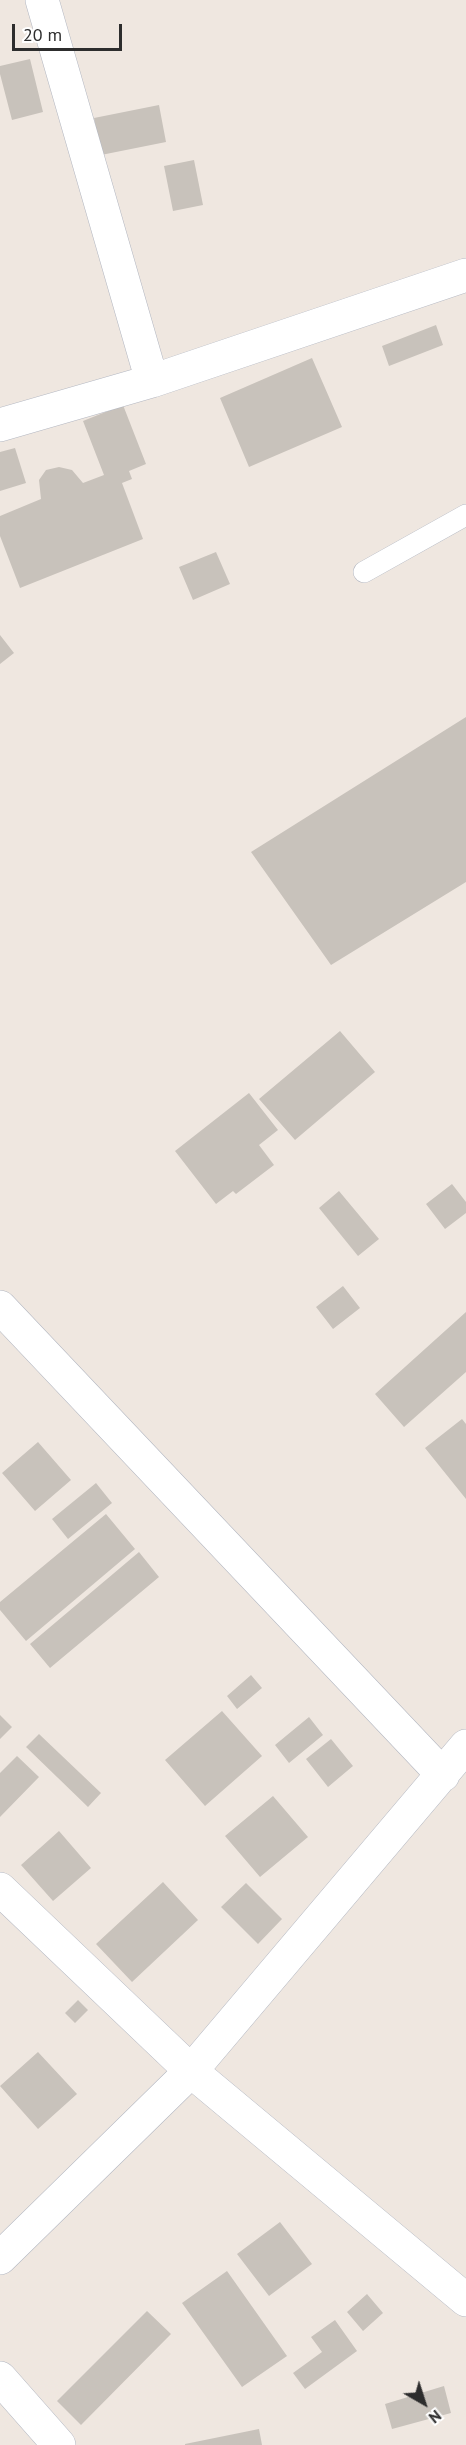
<!DOCTYPE html>
<style>
body{margin:0}
#map{position:relative;width:466px;height:2445px;overflow:hidden;background:#efe7e0;font-family:"PT Sans",sans-serif}
canvas{display:block}
.north{position:absolute;left:394px;top:2373px;width:60px;height:60px;-webkit-text-stroke:4px #fff;paint-order:stroke;rotate:141deg;font-size:16px;font-weight:700;line-height:24px;text-align:center;color:#2d2d2d}
.north::after{content:'';display:block;margin:auto;width:21px;height:27px;background:#2d2d2d;clip-path:polygon(50% 0,100% 100%,50% 72%,0 100%)}
.scale{position:absolute;left:12px;top:24px;width:110px;height:27px;box-sizing:border-box;border:3px solid #2d2d2d;border-top:0;padding-left:8px;font-size:18px;line-height:21px;white-space:nowrap;color:#2d2d2d;-webkit-text-stroke:4px #fff;paint-order:stroke}
</style>
<div id="map">
<canvas width="466" height="2445"></canvas>
<div class="north">N</div>
<div class="scale">20 m</div>
</div>
<script>
const context = document.querySelector('canvas').getContext('2d');
context.lineJoin = 'round';
function fillPath(path, color) { context.fillStyle = color; context.fill(path, 'evenodd'); }
const poly = rows => new Path2D(rows.map(r => 'M' + r).join(''));
function strokePath(path, color, width, dash) { context.strokeStyle = color; context.lineWidth = width; context.lineCap = dash ? 'butt' : 'round'; context.setLineDash(dash || []); context.stroke(path); }
const building = poly([
 [30,59,43,112,12,120,0,74,0,66],
 [159,105,166,142,101,155,94,118],
 [194,160,203,205,173,211,164,166],
 [436,325,443,345,389,366,382,346],
 [312,358,342,427,249,467,220,398],
 [123,405,146,464,129,471,132,479,122,483,143,539,20,588,0,536,0,516,41,499,39,480,46,470,59,467,72,470,83,483,104,475,83,421],
 [15,448,26,483,0,491,0,452],
 [216,552,230,584,193,600,179,567],
 [0,635,14,653,0,664],
 [466,717,466,882,331,965,251,852],
 [340,1031,375,1072,295,1140,259,1099],
 [249,1093,278,1130,259,1145,274,1165,236,1194,233,1191,216,1204,175,1151],
 [452,1184,466,1202,466,1213,445,1229,426,1204],
 [339,1191,379,1239,358,1256,319,1208],
 [343,1286,360,1308,333,1329,316,1307],
 [466,1312,466,1372,404,1427,375,1394],
 [462,1419,466,1424,466,1499,425,1448],
 [38,1442,71,1480,35,1511,2,1473],
 [96,1483,112,1503,68,1539,52,1519],
 [106,1514,135,1549,26,1641,0,1610,0,1602],
 [139,1552,159,1577,50,1668,30,1644],
 [251,1675,262,1688,237,1709,227,1696],
 [222,1711,262,1756,205,1806,165,1760],
 [0,1715,12,1727,0,1739],
 [309,1717,323,1735,289,1763,275,1745],
 [39,1734,101,1793,88,1807,26,1747],
 [331,1739,353,1766,328,1787,306,1759],
 [17,1756,39,1777,0,1817,0,1773],
 [273,1796,308,1837,260,1877,225,1836],
 [59,1831,91,1868,53,1901,21,1865],
 [163,1882,198,1920,132,1982,96,1944],
 [246,1883,282,1919,258,1944,221,1907],
 [78,2000,88,2010,75,2023,65,2013],
 [38,2052,77,2094,38,2129,0,2086],
 [280,2222,312,2264,269,2296,237,2254],
 [227,2271,287,2356,242,2387,182,2303],
 [367,2294,383,2313,363,2331,347,2312],
 [147,2311,171,2334,81,2425,57,2401],
 [335,2320,357,2351,305,2389,293,2373,322,2352,311,2337],
 [444,2386,451,2413,392,2429,385,2404],
 [259,2429,262,2445,185,2445,185,2444]
]);
const service = poly([
 [364,572,466,515]
]);
const minor = poly([
 [42,0,152,381],
 [0,425,152,381,466,275],
 [0,1307,443,1775],
 [0,1889,191,2071,466,2300],
 [0,2258,191,2071,466,1746],
 [0,2378,59,2445]
]);
fillPath(building, '#c8c2bb');
strokePath(service, '#b3b7c1', 22);
strokePath(minor, '#b3b7c1', 34);
strokePath(service, '#fff', 21);
strokePath(minor, '#fff', 33);
</script>
